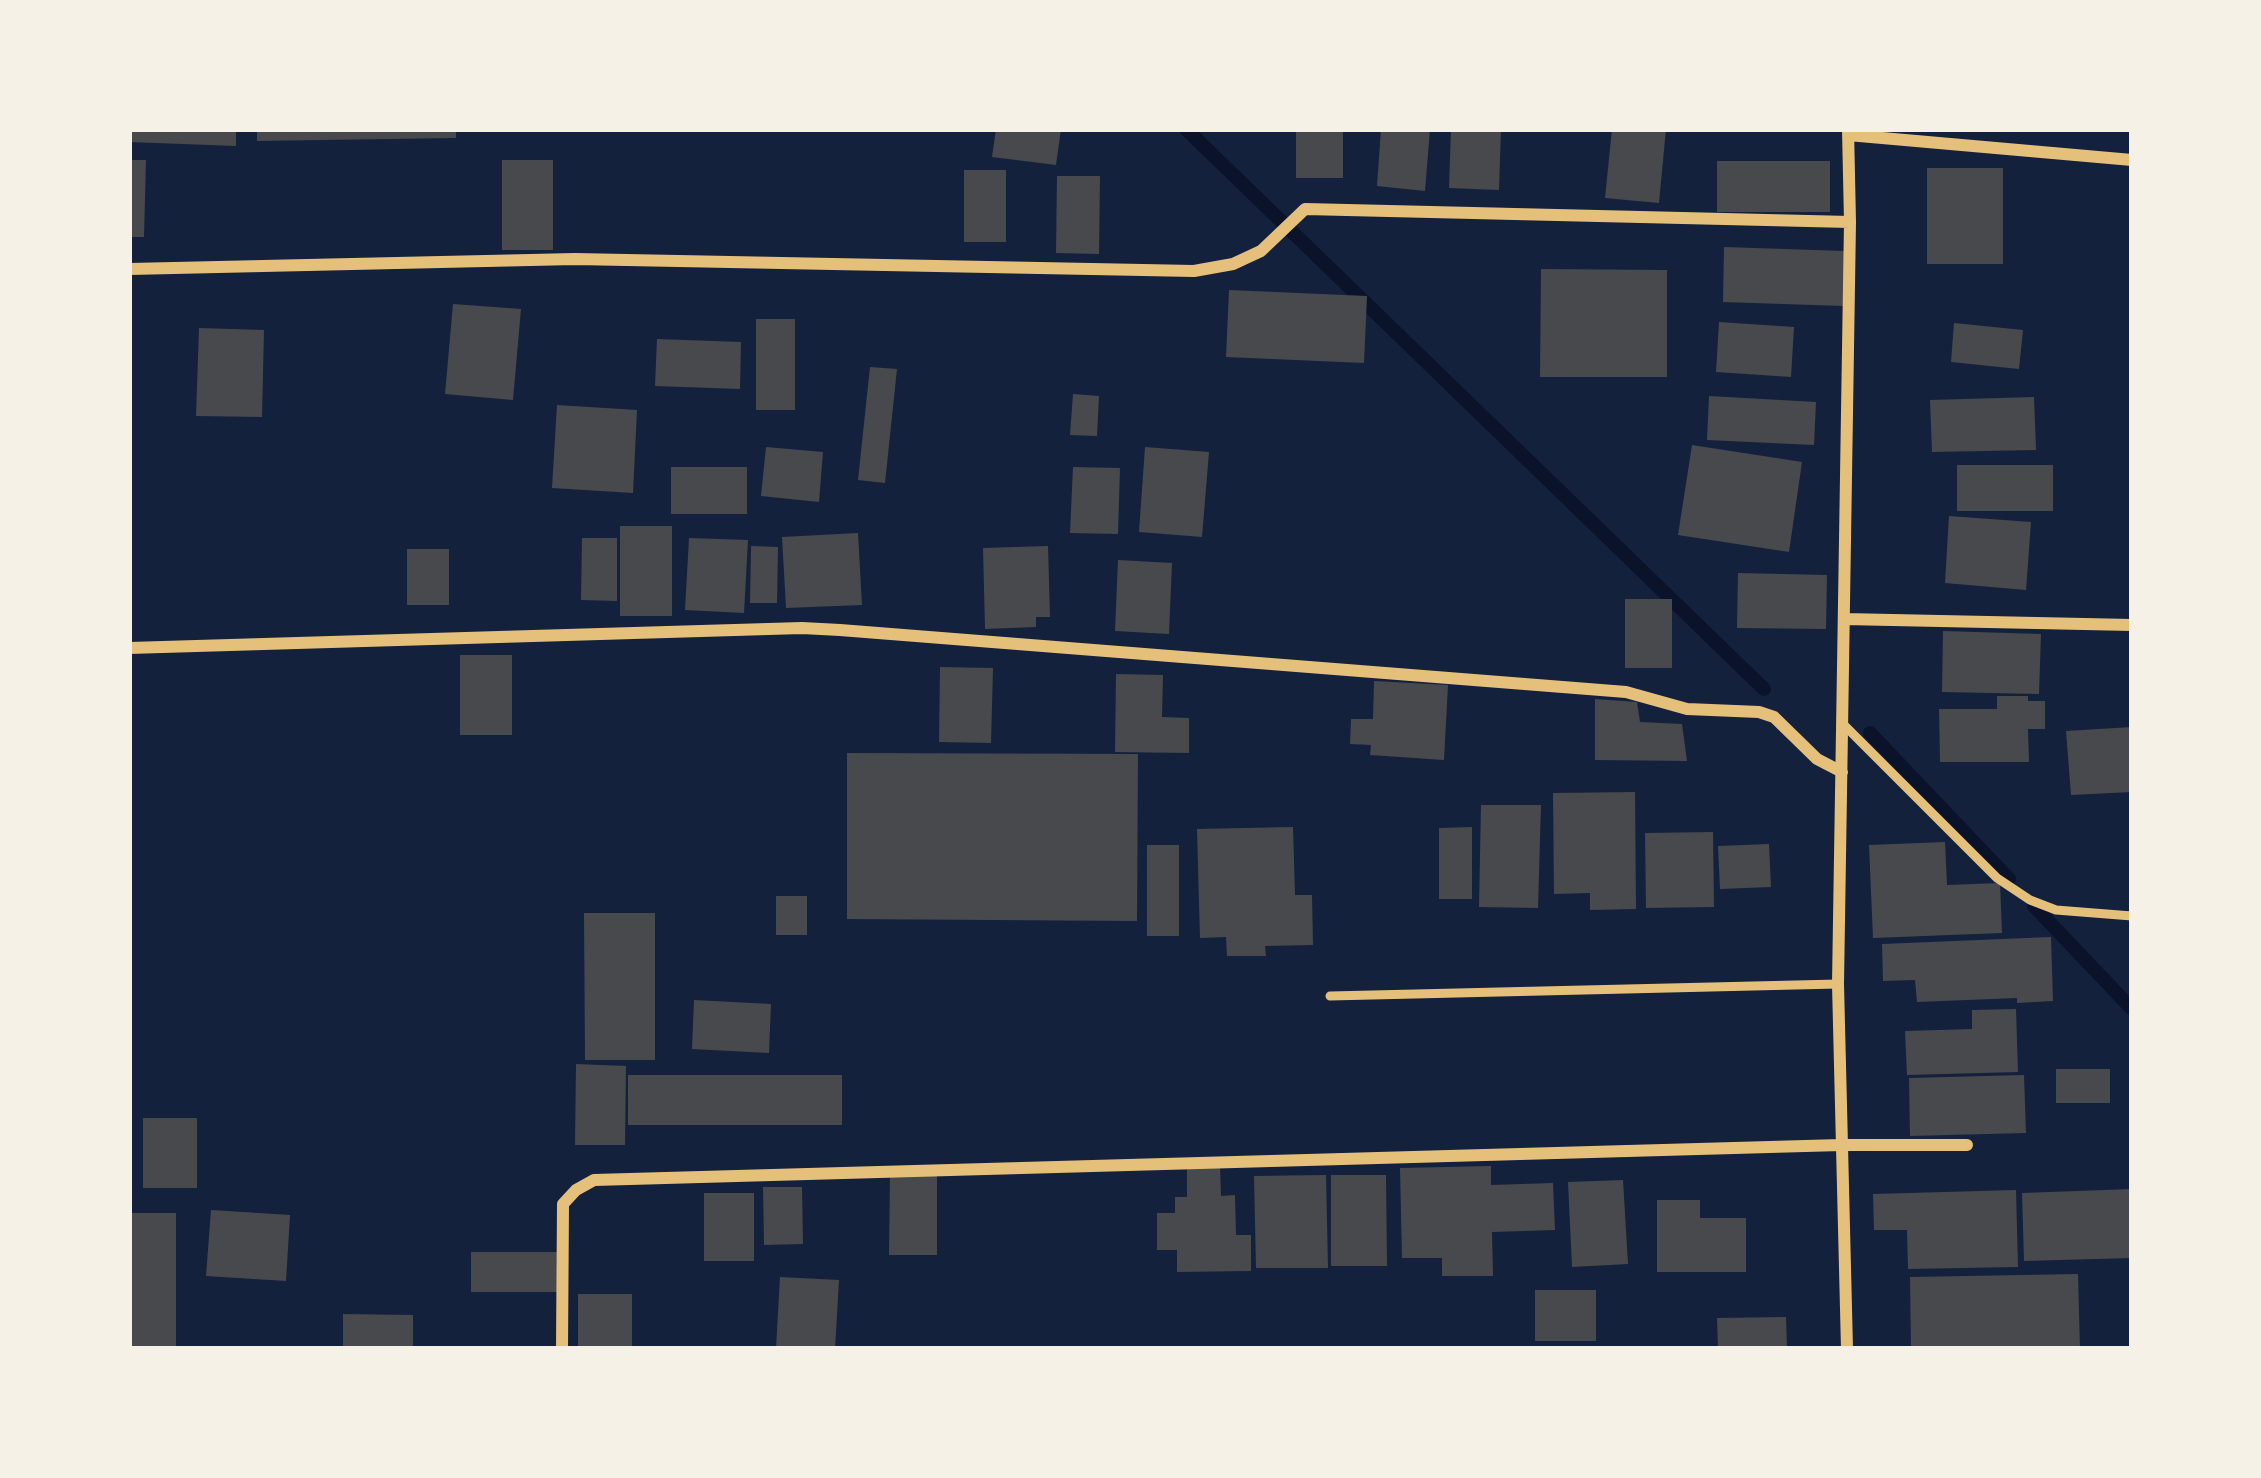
<!DOCTYPE html>
<style>
body{margin:0}
#map{position:relative;width:2261px;height:1478px;overflow:hidden;background:#14213d;font-family:"Space Grotesk",sans-serif}
canvas{display:block}
.frame{position:absolute;inset:0;border:132px solid #f6f1e7;pointer-events:none}
</style>
<div id="map">
<canvas width="2261" height="1478"></canvas>
<div class="frame"></div>
</div>
<script>
const context = document.querySelector('canvas').getContext('2d');
context.lineJoin = 'round';
const poly = rows => new Path2D(rows.map(r => 'M' + r).join(''));
function strokePath(path, color, width, dash) { context.strokeStyle = color; context.lineWidth = width; context.lineCap = dash ? 'butt' : 'round'; context.setLineDash(dash || []); context.stroke(path); }
function fillPath(path, color) { context.fillStyle = color; context.fill(path, 'evenodd'); }
const stream = poly([
 [1186,129,1764,689],
 [1870,733,2009,879],
 [2034,906,2132,1009]
]);
const building = poly([
 [129,129,236,129,236,146,129,142],
 [257,129,456,129,456,138,257,141],
 [996,129,1061,129,1056,165,992,157],
 [1296,129,1343,129,1343,178,1296,178],
 [1381,129,1430,129,1425,191,1377,186],
 [1451,129,1501,129,1499,190,1449,188],
 [1612,129,1666,129,1659,203,1605,198],
 [129,160,146,160,144,237,129,237],
 [502,160,553,160,553,250,502,250],
 [1717,161,1830,161,1830,212,1717,212],
 [1927,168,2003,168,2003,264,1927,264],
 [964,170,1006,170,1006,242,964,242],
 [1057,176,1100,176,1099,254,1056,253],
 [1724,247,1845,251,1843,306,1723,302],
 [1541,269,1667,270,1667,377,1540,377],
 [1229,290,1367,296,1364,363,1226,357],
 [453,304,521,309,513,400,445,394],
 [756,319,795,319,795,410,756,410],
 [1719,322,1794,327,1791,377,1716,372],
 [1954,323,2023,330,2019,369,1951,362],
 [199,328,264,330,262,417,196,416],
 [657,339,741,342,740,389,655,386],
 [870,367,897,369,885,483,858,480],
 [1073,394,1099,396,1097,436,1070,435],
 [1709,396,1816,402,1814,445,1707,440],
 [2034,397,2036,450,1932,452,1930,400],
 [557,405,637,410,633,493,552,488],
 [1692,445,1802,462,1789,552,1678,535],
 [766,447,823,452,819,502,761,496],
 [1145,447,1209,452,1202,537,1139,532],
 [1957,465,2053,465,2053,511,1957,511],
 [671,467,747,467,747,514,671,514],
 [1073,467,1120,468,1118,534,1070,533],
 [1949,516,2031,522,2026,590,1945,583],
 [620,526,672,526,672,616,620,616],
 [858,533,862,605,786,608,782,537],
 [582,538,617,538,617,601,581,600],
 [689,538,748,540,744,613,685,610],
 [751,546,778,547,777,603,750,603],
 [1048,546,1050,617,1036,617,1036,627,985,629,983,548],
 [407,549,449,549,449,605,407,605],
 [1118,560,1172,563,1169,634,1115,631],
 [1738,573,1827,575,1826,629,1737,628],
 [1625,599,1672,599,1672,668,1625,668],
 [1943,631,2041,634,2039,694,1942,692],
 [460,655,512,655,512,735,460,735],
 [940,667,993,668,991,743,939,742],
 [1116,674,1163,675,1162,717,1189,718,1189,753,1115,752],
 [1374,681,1448,685,1444,760,1370,755,1371,745,1350,744,1351,719,1373,719],
 [1997,696,2028,696,2028,701,2045,701,2045,729,2028,729,2029,762,1940,762,1939,709,1997,709],
 [1595,699,1637,702,1640,722,1682,724,1687,761,1595,760],
 [2132,727,2132,792,2071,795,2066,731],
 [847,753,1138,754,1137,921,847,919],
 [1635,792,1636,909,1590,910,1590,893,1554,894,1553,793],
 [1481,805,1541,805,1538,908,1479,907],
 [1293,827,1295,895,1312,895,1313,945,1265,946,1266,956,1227,956,1226,937,1200,938,1197,829],
 [1472,827,1472,899,1439,899,1439,828],
 [1713,832,1714,907,1646,908,1645,833],
 [1945,842,1947,885,2000,883,2002,933,1873,938,1869,845],
 [1769,844,1771,887,1720,889,1718,846],
 [1147,845,1179,845,1179,936,1147,936],
 [776,896,807,896,807,935,776,935],
 [584,913,655,913,655,1060,585,1060],
 [2051,937,2053,1001,2017,1003,2017,998,1917,1002,1915,980,1883,981,1882,944],
 [694,1000,771,1004,769,1053,692,1049],
 [2016,1009,2018,1072,1907,1075,1905,1031,1972,1029,1972,1010],
 [576,1064,626,1066,625,1145,575,1145],
 [2056,1069,2110,1069,2110,1103,2056,1103],
 [628,1075,842,1075,842,1125,628,1125],
 [2024,1075,2026,1133,1910,1136,1909,1078],
 [143,1118,197,1118,197,1188,143,1188],
 [1220,1165,1221,1196,1235,1195,1236,1235,1251,1235,1251,1271,1177,1272,1177,1250,1157,1250,1157,1213,1175,1213,1175,1197,1187,1197,1187,1166],
 [1491,1166,1491,1185,1553,1183,1555,1230,1492,1232,1493,1276,1442,1276,1442,1258,1402,1258,1400,1168],
 [890,1175,937,1175,937,1255,889,1255],
 [1326,1175,1328,1268,1256,1268,1254,1176],
 [1331,1175,1386,1175,1387,1266,1331,1266],
 [1623,1180,1628,1264,1572,1267,1568,1182],
 [763,1187,802,1187,803,1244,764,1245],
 [2132,1189,2132,1258,2024,1261,2022,1193],
 [2016,1190,2018,1267,1908,1269,1907,1230,1874,1230,1873,1194],
 [704,1193,754,1193,754,1261,704,1261],
 [1657,1200,1700,1200,1700,1218,1746,1218,1746,1272,1657,1272],
 [211,1210,290,1215,286,1281,206,1276],
 [129,1213,176,1213,176,1349,129,1349],
 [471,1252,557,1252,557,1292,471,1292],
 [2078,1274,2080,1349,1911,1349,1910,1277],
 [780,1277,839,1280,835,1349,776,1349],
 [1535,1290,1596,1290,1596,1341,1535,1341],
 [578,1294,632,1294,632,1349,578,1349],
 [343,1314,413,1315,413,1349,343,1349],
 [1786,1317,1787,1349,1718,1349,1717,1318]
]);
const service = poly([
 [1842,723,1997,878,2030,900,2056,910,2132,916],
 [1330,996,1838,984]
]);
const minor = poly([
 [1848,135,2132,160],
 [129,269,575,259,1194,271,1233,264,1261,251,1305,209,1850,222],
 [1844,619,2132,625],
 [129,648,802,628,840,630,1626,692,1687,709,1759,712,1774,717,1817,759,1842,772],
 [562,1349,563,1204,576,1190,594,1180,1841,1145,1967,1145],
 [1847,1349,1838,984,1850,222,1848,129]
]);
strokePath(stream, '#0b132b', 14);
fillPath(building, '#48494c');
strokePath(service, '#e5c07b', 9);
strokePath(minor, '#e5c07b', 12);
</script>
